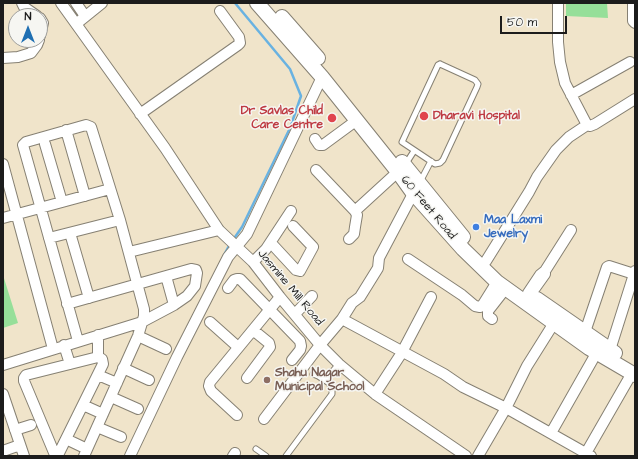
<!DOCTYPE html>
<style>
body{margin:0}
#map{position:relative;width:638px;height:459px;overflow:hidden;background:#f0e4ca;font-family:"Architects Daughter",sans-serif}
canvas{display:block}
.frame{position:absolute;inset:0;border:4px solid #1c1c1c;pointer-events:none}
.north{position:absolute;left:8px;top:8px;width:40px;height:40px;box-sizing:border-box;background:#f6f6f2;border:1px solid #9f9f9c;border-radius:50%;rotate:0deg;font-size:11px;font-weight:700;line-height:16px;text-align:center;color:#1c1c1c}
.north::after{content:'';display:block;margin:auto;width:14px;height:18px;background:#1f6fb2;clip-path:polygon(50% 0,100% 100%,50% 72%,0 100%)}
.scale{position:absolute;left:500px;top:16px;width:67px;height:18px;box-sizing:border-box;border:2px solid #1c1c1c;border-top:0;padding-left:5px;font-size:12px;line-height:14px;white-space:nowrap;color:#1c1c1c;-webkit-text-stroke:3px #f6f6f2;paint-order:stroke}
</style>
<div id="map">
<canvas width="638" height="459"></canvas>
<div class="frame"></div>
<div class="north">N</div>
<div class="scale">50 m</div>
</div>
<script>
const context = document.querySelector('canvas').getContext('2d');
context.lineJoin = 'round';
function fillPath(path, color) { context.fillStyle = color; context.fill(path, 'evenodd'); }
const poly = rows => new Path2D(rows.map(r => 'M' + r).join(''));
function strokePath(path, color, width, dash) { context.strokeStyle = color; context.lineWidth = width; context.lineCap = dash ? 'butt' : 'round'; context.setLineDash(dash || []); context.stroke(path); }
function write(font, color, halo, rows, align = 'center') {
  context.font = font + ' "Architects Daughter",sans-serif'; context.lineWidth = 3; context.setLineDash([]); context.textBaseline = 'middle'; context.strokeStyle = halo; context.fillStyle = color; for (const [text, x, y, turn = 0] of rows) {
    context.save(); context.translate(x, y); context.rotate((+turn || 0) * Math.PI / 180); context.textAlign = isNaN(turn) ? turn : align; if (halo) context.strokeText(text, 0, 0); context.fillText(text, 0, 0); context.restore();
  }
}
const green = poly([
 [566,3,607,3,608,18,566,16],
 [3,275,18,323,3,328]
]);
const stream = poly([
 [233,240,242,227,290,128,301,96,290,69,235,3],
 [224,255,230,244]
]);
const lane = poly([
 [440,64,475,80,478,84,477,87,443,160,440,163,435,164,402,142,438,65,440,64],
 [405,165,414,151],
 [420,182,431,161],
 [325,380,339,364],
 [256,449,266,456],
 [286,456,332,394,332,389,329,383,318,376,313,374]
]);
const street = poly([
 [22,3,24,7,37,16],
 [61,3,165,148,219,230,253,262,280,297,320,345,339,364,375,394,466,456],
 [76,3,85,16],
 [558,3,558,42,560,62,565,83,587,125],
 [633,3,633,21,635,23],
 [40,18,43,23,40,36],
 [76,24,102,3],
 [3,58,18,57,31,53,37,45,39,40],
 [571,95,630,62],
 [140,114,238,45,240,43,239,37,220,11],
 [66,130,85,196],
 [315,139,319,145,323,145,357,120],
 [45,144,62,202],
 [3,164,53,349],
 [316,170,355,211],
 [3,218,110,189],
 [70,233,89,298],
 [49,238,120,220],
 [349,239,354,234,355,227,357,215,355,211,402,168],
 [271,243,296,270,300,271,313,247,293,226],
 [129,252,219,230],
 [408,259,462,295,475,306,480,307,482,306,497,282],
 [486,261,529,192,537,177,556,150,569,137,587,125,590,126,595,124,635,99],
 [253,262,266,249,291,211],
 [545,271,571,230],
 [166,276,174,305],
 [228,288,234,280,237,279,240,279,300,341,301,346,300,350,292,360],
 [528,293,540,275,545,271,545,274,530,295],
 [295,314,312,296],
 [342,319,444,374,463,387,506,408,527,366,554,323],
 [492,319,488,316,488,311,506,288],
 [210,322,238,347],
 [585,332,607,267,609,266,634,274],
 [138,336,166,349],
 [78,341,23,145,26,142,86,125,91,127,120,220,144,309,144,316,138,336,84,456],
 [64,345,70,364],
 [610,350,635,271],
 [98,357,102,359,103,364,59,453,55,455,24,381,24,378,26,375,98,357],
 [98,357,98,335],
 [3,365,142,322,174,305,187,296,195,286,197,273,196,270,191,269,67,304],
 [123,368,149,380],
 [98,375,117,383],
 [247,378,270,347,269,343,253,330],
 [3,394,24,456],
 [375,394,401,354,431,297],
 [111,397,138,409],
 [83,405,103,414],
 [237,415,211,391,209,386,210,382,280,297],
 [264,419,320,345,342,319,352,303,360,297,378,268,379,258,416,188],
 [97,427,121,437],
 [15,430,31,425],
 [551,433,597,352],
 [66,439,87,449],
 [3,451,20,445],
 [586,453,632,373],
 [130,456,177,357,228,257,247,234,322,77],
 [233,456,235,453],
 [478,456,506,408,591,456]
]);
const secondary = poly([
 [257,3,322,77,398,172,413,193,463,249,497,282,589,348,635,375],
 [282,17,318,58],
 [402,162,463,237],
 [537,299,615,353]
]);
const markers = [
 [424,116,5,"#e0444e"],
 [332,118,5,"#e0444e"],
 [476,227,4,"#3f7fe0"],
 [267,380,4,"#8d6e63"]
];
const healthNames = [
 ["Dr Savlas Child",323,111],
 ["Care Centre",323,125],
 ["Dharavi Hospital",433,116,"left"]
];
const streetNames = [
 ["60 Feet Road",428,208,50],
 ["Jasmine Mill Road",290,288,50]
];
const shopNames = [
 ["Maa Laxmi",484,220],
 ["Jewelry",484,234]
];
const educationNames = [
 ["Shahu Nagar",275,373],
 ["Municipal School",275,387]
];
fillPath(green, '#96df99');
strokePath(stream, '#69b2e1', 2.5);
strokePath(lane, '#868073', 7);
strokePath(street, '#868073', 12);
strokePath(secondary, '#868073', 16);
strokePath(lane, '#fff', 5);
strokePath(street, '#fff', 10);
strokePath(secondary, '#fff', 14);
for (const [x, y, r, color] of markers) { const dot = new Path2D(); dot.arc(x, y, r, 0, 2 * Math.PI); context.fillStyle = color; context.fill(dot); strokePath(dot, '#f6f6f2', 1.5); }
write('bold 12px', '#be3a42', '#f6f6f2', healthNames, 'right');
write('12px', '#1c1c1c', '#f6f6f2', streetNames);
write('bold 12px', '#366cbe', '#f6f6f2', shopNames, 'left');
write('bold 12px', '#785e54', '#f6f6f2', educationNames, 'left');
</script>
